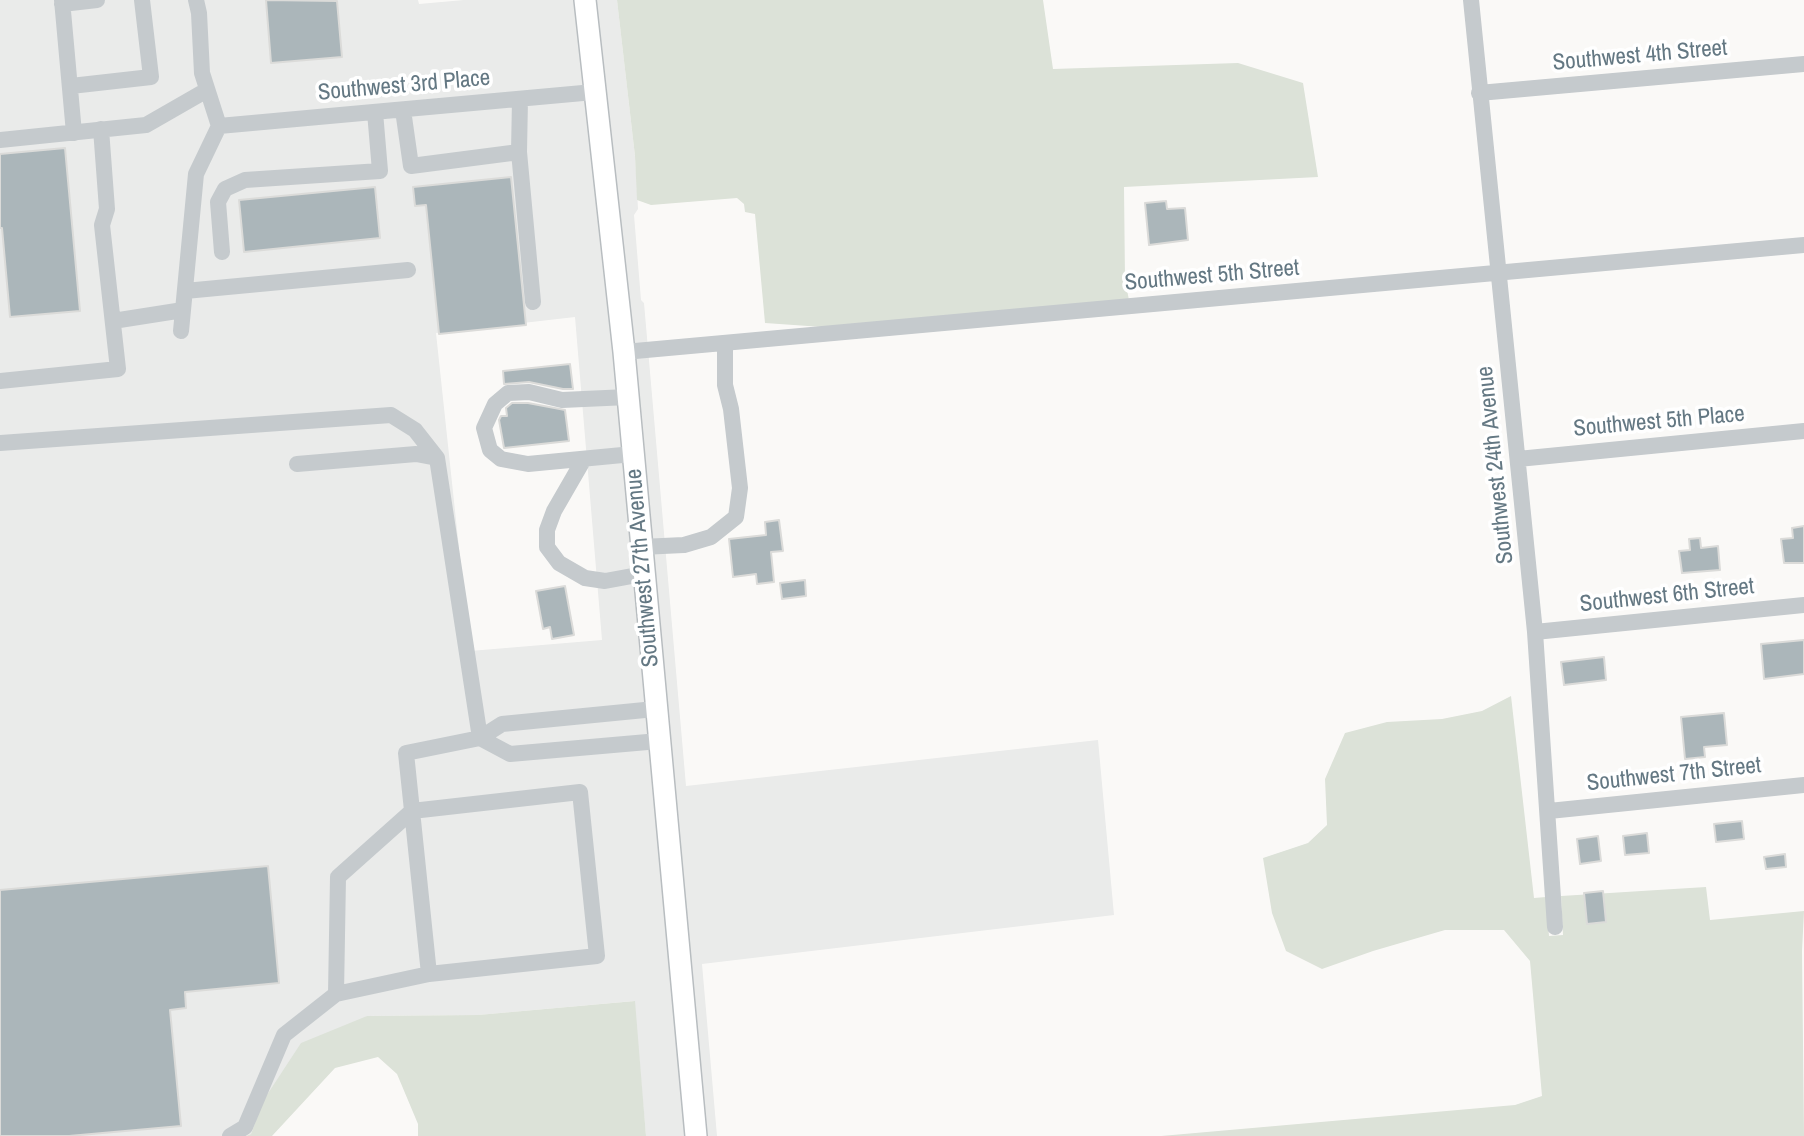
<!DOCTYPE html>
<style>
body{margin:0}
canvas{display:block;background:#faf9f7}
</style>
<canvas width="1804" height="1136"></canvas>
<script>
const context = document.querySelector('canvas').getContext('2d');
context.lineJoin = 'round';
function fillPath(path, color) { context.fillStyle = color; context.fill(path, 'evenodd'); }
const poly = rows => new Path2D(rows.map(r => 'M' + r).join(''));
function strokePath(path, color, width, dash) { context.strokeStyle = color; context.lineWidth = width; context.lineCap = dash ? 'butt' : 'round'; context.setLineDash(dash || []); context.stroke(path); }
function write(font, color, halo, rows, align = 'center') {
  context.font = font + ' "Archivo Narrow",sans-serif'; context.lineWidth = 7; context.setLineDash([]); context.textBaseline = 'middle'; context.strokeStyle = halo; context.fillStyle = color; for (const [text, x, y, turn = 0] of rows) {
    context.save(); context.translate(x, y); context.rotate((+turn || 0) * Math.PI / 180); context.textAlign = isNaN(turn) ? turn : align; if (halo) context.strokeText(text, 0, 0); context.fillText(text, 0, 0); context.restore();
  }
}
const built = poly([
 [0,0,418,0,419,4,464,0,578,0,616,353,688,1136,646,1136,634,1001,478,1015,367,1016,263,1101,251,1134,246,1136,0,1136],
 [575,317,602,640,470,651,436,333],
 [593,0,617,0,635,156,638,209,634,215,641,300,644,303,686,786,1098,740,1114,915,702,964,717,1136,703,1136]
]);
const green = poly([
 [617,0,1043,0,1053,69,1238,63,1303,83,1318,177,1124,187,1125,280,1130,305,851,329,765,323,755,214,745,212,744,204,737,198,651,205,637,200,635,156],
 [1511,696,1534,898,1546,897,1549,936,1563,935,1561,896,1706,887,1710,920,1804,911,1802,951,1804,1136,1161,1136,1515,1105,1542,1096,1530,961,1504,930,1445,930,1373,951,1322,969,1286,951,1272,913,1263,858,1308,843,1327,825,1325,779,1345,733,1387,722,1442,719,1482,711],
 [635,1001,646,1136,418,1136,418,1124,397,1074,378,1057,335,1068,272,1136,246,1136,251,1134,263,1101,301,1043,367,1016,478,1015]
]);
const building = poly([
 [266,0,337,1,342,57,271,63,266,0],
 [65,148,80,311,10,317,2,228,0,228,0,154,65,148],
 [511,177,526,325,439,334,426,205,415,206,413,187,511,177],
 [375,187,380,238,244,252,239,200,375,187],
 [1166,201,1167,209,1185,208,1188,240,1149,245,1145,203,1166,201],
 [570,364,573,389,563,389,529,382,504,384,503,371,570,364],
 [512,403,528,403,565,410,569,441,504,448,499,420,501,416,507,416,506,408,512,403],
 [779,520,783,551,771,552,774,582,757,584,756,574,733,577,729,539,766,535,765,522,779,520],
 [1804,526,1804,563,1784,563,1781,539,1793,538,1792,528,1804,526],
 [1700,538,1701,548,1718,546,1720,570,1682,573,1679,551,1690,550,1689,539,1700,538],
 [805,580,806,596,782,599,780,583,805,580],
 [565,586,574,635,552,639,550,627,543,629,536,591,565,586],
 [1804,640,1804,674,1764,679,1761,644,1804,640],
 [1604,657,1606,680,1564,685,1561,662,1604,657],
 [1724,713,1727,745,1704,747,1705,757,1685,759,1681,717,1724,713],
 [1742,821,1744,839,1716,842,1714,824,1742,821],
 [1647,833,1649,853,1625,855,1623,836,1647,833],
 [1598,836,1601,861,1580,864,1577,839,1598,836],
 [1785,854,1786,867,1766,869,1764,857,1785,854],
 [268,866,279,983,185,992,186,1008,170,1010,181,1126,69,1136,0,1136,0,890,268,866],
 [1603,891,1606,922,1587,924,1584,893,1603,891]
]);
const minor = poly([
 [62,0,74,133],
 [1471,0,1535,632,1555,927],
 [62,4,97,0],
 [71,86,151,77,142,0],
 [1479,93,1804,64],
 [403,110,411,166,519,152,520,99],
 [219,126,594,92],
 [0,140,146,125,207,90],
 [519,152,533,302],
 [222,252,218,202,225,189,245,180,380,171,375,112],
 [185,291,408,270],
 [113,321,183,310],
 [181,331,196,174,219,126,202,73,199,13,196,0],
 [624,352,1804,245],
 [0,381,118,369,102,225,107,209,101,129],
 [628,397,562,400,529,392,508,393,495,404,484,428,490,450,501,459,528,464,633,454],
 [0,443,391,415,415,430,437,458,480,738],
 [584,459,554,511,547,530,547,547,559,563,585,578,605,581,643,574],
 [1518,459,1804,431],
 [297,464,416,454,437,458],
 [641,547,684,545,711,537,736,517,740,488,731,409,725,385,725,343],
 [1535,632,1804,605],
 [480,738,510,754,659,741],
 [1549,811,1804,785],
 [336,994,338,877,412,811,580,792,597,956,429,974],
 [230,1136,245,1127,284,1035,336,994,429,974,406,753,480,738,502,724,655,709]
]);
const major = poly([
 [585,0,624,352,696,1136]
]);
const streetNames = [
 ["Southwest 4th Street",1640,56,-5],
 ["Southwest 3rd Place",404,86,-5],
 ["Southwest 5th Street",1212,276,-5],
 ["Southwest 5th Place",1659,422,-5],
 ["Southwest 24th Avenue",1496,465,-96],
 ["Southwest 27th Avenue",643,568,-95],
 ["Southwest 6th Street",1667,596,-6],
 ["Southwest 7th Street",1674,775,-6]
];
fillPath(built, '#eaebea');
fillPath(green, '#dce2d8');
fillPath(building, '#abb6ba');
strokePath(building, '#dbdbd9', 2);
strokePath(major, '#b8bdc0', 24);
strokePath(minor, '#c5cacd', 16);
strokePath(major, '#fff', 21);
write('23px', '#647883', '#fff', streetNames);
</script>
